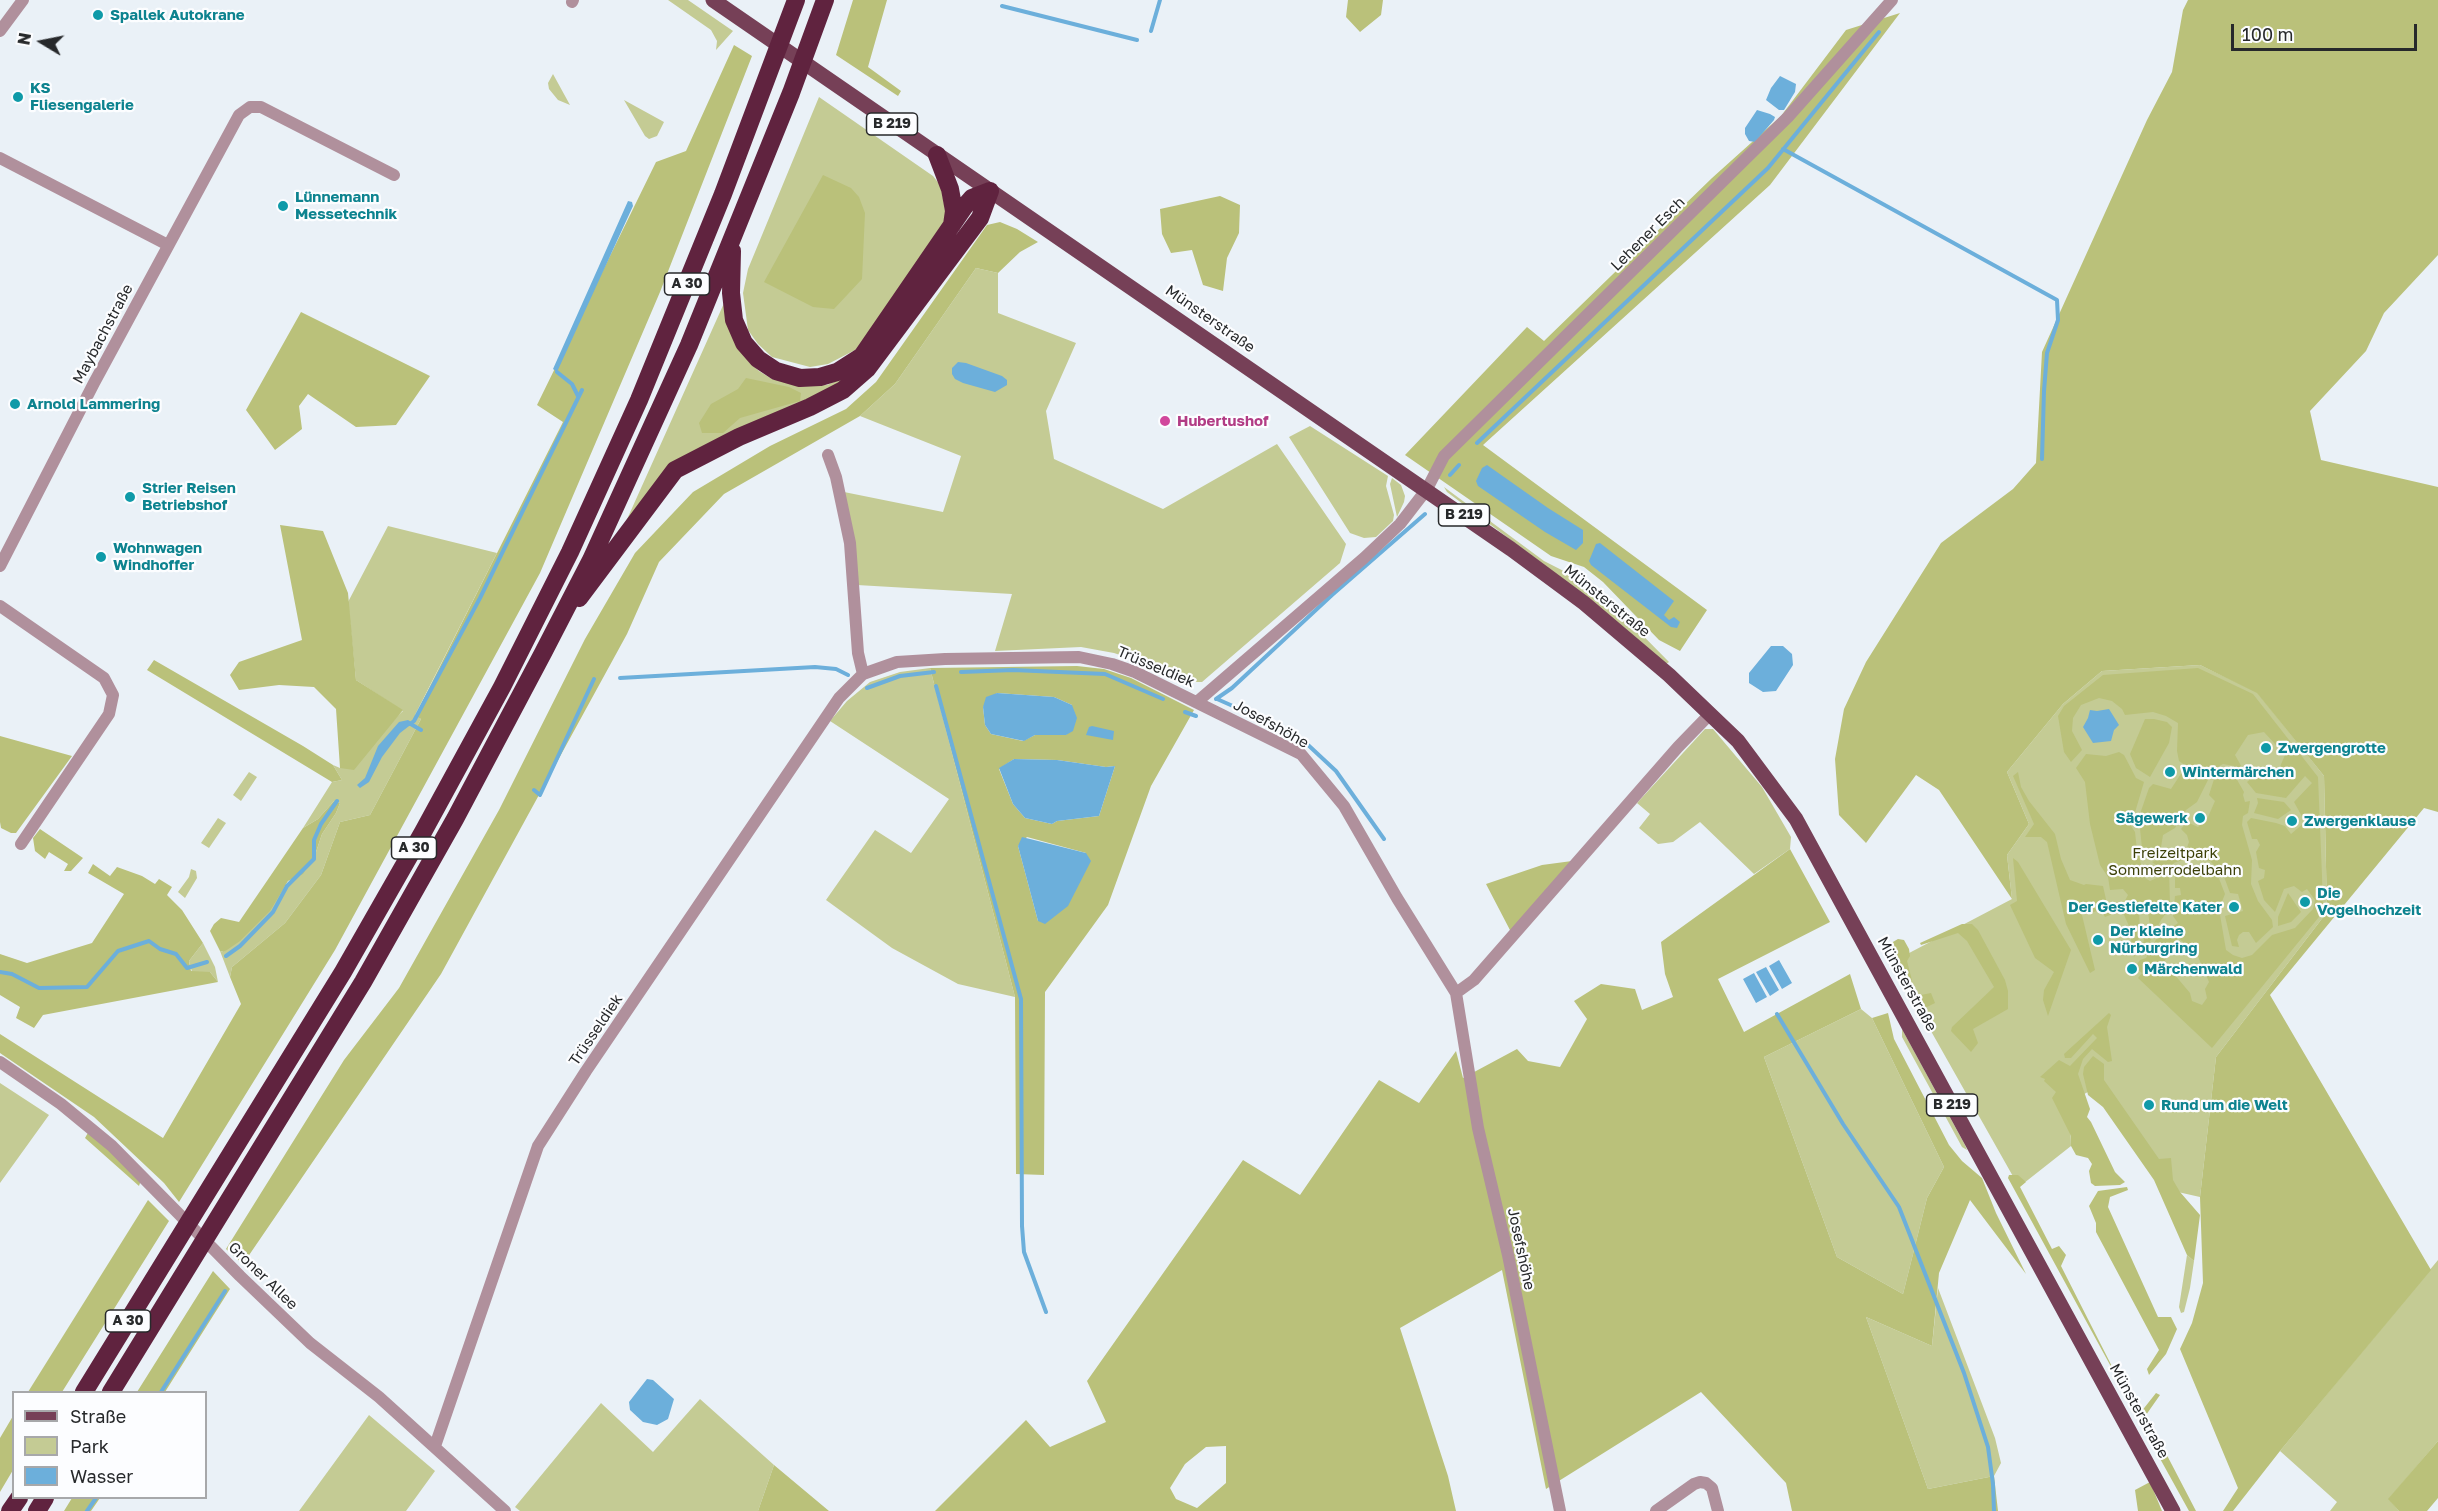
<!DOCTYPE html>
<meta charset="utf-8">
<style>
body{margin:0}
#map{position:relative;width:2438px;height:1511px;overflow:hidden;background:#eaf1f7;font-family:"Golos Text",sans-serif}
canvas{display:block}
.legend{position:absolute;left:12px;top:1391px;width:195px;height:108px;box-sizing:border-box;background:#fcfdff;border:2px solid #a7a8aa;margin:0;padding:8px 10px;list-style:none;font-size:18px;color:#27292b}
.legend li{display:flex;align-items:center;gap:12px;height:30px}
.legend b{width:30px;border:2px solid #a7a8aa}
.north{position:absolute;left:12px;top:12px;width:60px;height:60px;-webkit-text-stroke:4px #fcfdff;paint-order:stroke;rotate:280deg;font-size:16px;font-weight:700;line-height:24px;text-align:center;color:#27292b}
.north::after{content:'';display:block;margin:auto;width:21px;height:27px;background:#27292b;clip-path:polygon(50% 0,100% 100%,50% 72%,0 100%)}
.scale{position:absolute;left:2231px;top:24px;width:186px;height:27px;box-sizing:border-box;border:3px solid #27292b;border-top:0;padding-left:8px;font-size:18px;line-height:21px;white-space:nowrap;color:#27292b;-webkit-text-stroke:4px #fcfdff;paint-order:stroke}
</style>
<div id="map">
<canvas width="2438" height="1511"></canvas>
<ul class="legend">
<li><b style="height:8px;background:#764057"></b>Straße</li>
<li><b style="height:16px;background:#c4cb94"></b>Park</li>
<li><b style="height:16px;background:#6cafdb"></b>Wasser</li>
</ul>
<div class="north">N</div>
<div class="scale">100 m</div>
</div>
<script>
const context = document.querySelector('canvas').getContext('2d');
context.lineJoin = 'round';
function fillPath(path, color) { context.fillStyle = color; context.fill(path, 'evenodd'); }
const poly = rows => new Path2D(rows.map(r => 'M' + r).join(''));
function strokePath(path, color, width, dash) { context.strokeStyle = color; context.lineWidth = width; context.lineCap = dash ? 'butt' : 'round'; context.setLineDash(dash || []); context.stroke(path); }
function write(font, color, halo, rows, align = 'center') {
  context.font = font + ' "Golos Text",sans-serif'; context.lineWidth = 4.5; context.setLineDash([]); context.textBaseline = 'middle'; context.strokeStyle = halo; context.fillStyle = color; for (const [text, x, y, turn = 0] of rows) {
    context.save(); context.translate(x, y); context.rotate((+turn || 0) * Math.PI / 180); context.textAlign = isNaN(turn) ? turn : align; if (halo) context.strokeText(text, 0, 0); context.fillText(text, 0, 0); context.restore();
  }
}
const green = poly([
 [668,0,688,0,733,31,716,50,717,41,711,30],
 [553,74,570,105,558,100,549,89,548,83],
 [819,97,933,176,941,186,946,216,942,230,857,349,828,364,810,367,772,357,758,344,748,330,743,293,748,269],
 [624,100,664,122,657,136,649,139,645,136],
 [976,268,998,273,998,313,1076,343,1046,411,1054,459,1163,509,1277,444,1346,544,1340,563,1202,682,1183,682,1141,662,1114,653,1081,647,995,651,1012,594,857,585,844,492,943,512,961,456,860,416,895,384],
 [725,301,735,344,750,363,759,371,772,379,803,386,827,385,846,377,832,390,708,446,624,526],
 [1310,426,1388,476,1386,486,1394,515,1393,521,1376,537,1364,538,1350,533,1289,437],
 [1392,478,1401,485,1405,496,1404,502,1397,517,1390,484],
 [1444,487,1544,561,1595,587,1669,662,1666,664,1592,601,1447,492],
 [388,526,497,553,415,715,421,719,370,815,340,822,321,875,285,923,232,967,230,977,220,951,224,952,316,852,322,834,336,813,340,803,334,801,318,819,303,828,332,782,342,780,333,765,340,768,403,711,356,680,348,602],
 [2200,665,2257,692,2324,776,2327,912,2216,1057,2200,1197,2169,1190,2095,1088,2070,1102,2071,1146,2019,1187,1892,962,2012,899,2007,855,2029,824,2007,772,2063,704,2102,671],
 [930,668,1015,997,958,984,892,948,826,900,875,830,911,853,949,799,830,721,847,701,870,682,900,672],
 [1705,729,1713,729,1762,787,1791,837,1790,849,1754,874,1700,822,1673,842,1658,844,1639,828,1650,814,1637,803],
 [249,772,257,777,241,801,233,795],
 [218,818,226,823,209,848,201,843],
 [191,869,196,871,197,878,185,898,178,892,189,877],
 [203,943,215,967,218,982,210,972,192,972,189,961],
 [1861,1009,1872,1018,1944,1167,1927,1198,1903,1294,1837,1257,1764,1057],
 [1902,1029,1965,1145,1967,1150,1962,1147,1902,1037],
 [0,1083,49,1115,0,1183],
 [2187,1255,2194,1261,2190,1288,2184,1312,2181,1313,2179,1307],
 [2438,1260,2438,1441,2389,1499,2399,1511,2330,1511,2337,1502,2280,1451],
 [1938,1288,1995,1438,2001,1463,1994,1476,1928,1489,1866,1317,1932,1346],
 [700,1399,774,1465,758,1511,520,1511,515,1507,601,1403,653,1452],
 [369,1415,435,1471,406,1511,299,1511]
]);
const forest = poly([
 [853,0,887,0,868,67,901,91,898,96,836,55],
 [1348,0,1383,0,1381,15,1360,32,1346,17],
 [2188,0,2438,0,2438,255,2384,313,2366,351,2310,411,2321,460,2438,487,2438,812,2424,808,2270,995,2431,1270,2280,1451,2233,1511,2223,1511,2238,1488,2180,1349,2192,1323,2203,1283,2200,1197,2216,1057,2327,912,2324,776,2257,693,2200,665,2102,671,2063,704,2007,772,2029,824,2007,855,2012,899,1939,790,1916,775,1866,843,1839,815,1835,759,1844,709,1866,662,1941,543,2013,489,2036,463,2042,352,2147,120,2172,72,2183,10],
 [1900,13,1770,185,1483,445,1707,610,1680,651,1659,640,1603,582,1584,567,1551,556,1405,455,1527,327,1544,341,1712,178,1781,116,1846,30],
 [734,45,752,56,660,292,540,573,335,950,179,1202,164,1183,94,1117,0,1053,0,1034,163,1138,241,1004,230,977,232,967,285,923,321,875,340,822,370,815,421,719,415,716,563,422,537,405,656,162,686,151],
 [823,175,851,188,859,197,865,213,862,279,834,309,813,307,764,282],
 [1220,196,1240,205,1239,233,1227,258,1223,291,1203,285,1192,250,1171,253,1162,234,1160,209],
 [1000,222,1017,229,1038,242,1020,252,998,273,976,268,895,384,860,416,724,494,659,562,627,634,441,974,243,1264,226,1249,344,1060,399,988,499,810,585,639,635,553,693,492,770,446,846,409,876,382,987,225],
 [301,312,430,376,396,425,356,427,308,394,299,406,302,429,275,450,246,410],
 [746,378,789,387,801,393,800,401,740,418,723,433,702,433,699,423,711,404,738,389],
 [280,525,323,531,348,593,356,680,403,710,354,770,340,768,336,709,314,687,279,685,239,690,230,675,239,662,302,640],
 [154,660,303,746,333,765,342,780,332,782,147,670],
 [1077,666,1104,669,1131,678,1194,710,1151,786,1108,905,1045,992,1044,1175,1016,1174,1015,997,930,668],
 [997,693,1054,697,1072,705,1066,735,1035,735,1023,741,991,734,985,725,983,707],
 [1014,759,1057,760,1106,767,1115,766,1099,816,1057,821,1052,824,1025,818,1013,804,999,769],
 [1027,837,1086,853,1038,921,1018,846],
 [2198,668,2253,694,2318,777,2322,876,2323,912,2212,1048,2138,978,2142,973,2135,967,2140,960,2146,958,2164,925,2171,928,2178,923,2173,916,2175,896,2181,895,2180,888,2175,888,2175,876,2178,867,2180,872,2185,870,2184,865,2208,866,2218,876,2225,894,2219,909,2226,950,2233,955,2242,958,2252,955,2272,935,2295,928,2313,909,2315,900,2307,889,2302,892,2294,886,2284,889,2275,912,2264,900,2258,881,2264,878,2265,870,2259,868,2256,852,2260,845,2257,839,2252,839,2247,822,2251,818,2276,823,2285,826,2291,834,2305,822,2294,802,2312,783,2305,776,2286,798,2256,793,2247,782,2252,778,2267,778,2279,769,2285,755,2264,732,2248,735,2235,755,2244,771,2242,775,2234,766,2223,764,2213,770,2197,802,2186,810,2175,828,2163,835,2160,853,2149,860,2143,854,2142,848,2139,819,2142,818,2141,811,2149,788,2153,784,2171,789,2186,766,2179,761,2177,751,2178,723,2166,716,2153,712,2125,715,2122,709,2112,701,2099,698,2081,705,2073,718,2072,731,2082,750,2071,762,2064,752,2058,716,2064,706,2103,675],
 [2178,938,2196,952,2209,982,2205,989,2207,998,2202,1005,2192,1001,2190,993,2164,962],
 [2145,719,2154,719,2167,722,2172,727,2169,743,2150,777,2136,768,2130,754],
 [0,736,72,756,16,833,11,833,1,828,0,822],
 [2119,752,2124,755,2136,778,2144,782,2131,826,2135,832,2137,850,2145,878,2150,881,2161,876,2159,867,2152,862,2160,859,2164,852,2174,857,2185,853,2189,842,2187,835,2181,829,2187,822,2198,827,2208,817,2215,801,2209,795,2215,776,2223,771,2232,771,2244,792,2243,795,2245,802,2250,801,2248,813,2243,816,2242,825,2252,860,2251,884,2258,901,2272,920,2273,927,2256,943,2249,932,2243,932,2239,935,2237,940,2239,947,2232,946,2225,916,2243,911,2238,894,2230,893,2223,874,2210,861,2196,857,2185,859,2174,863,2169,870,2170,904,2167,912,2161,920,2144,953,2141,954,2145,934,2150,927,2148,911,2139,909,2140,933,2134,958,2129,926,2121,908,2128,895,2123,889,2110,890,2108,877,2100,865,2090,824,2085,782,2076,768,2086,754,2106,756],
 [2018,772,2021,787,2029,801,2055,834,2061,859,2070,880,2084,885,2086,884,2103,886,2107,904,2113,914,2105,917,2101,910,2082,915,2095,970,2090,973,2066,924,2047,842,2041,837,2025,837,2034,824,2013,776],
 [2257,798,2284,802,2291,810,2278,819,2254,813,2258,803],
 [334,801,340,803,336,813,322,834,316,852,303,874,288,881,270,911,240,941,224,952,220,951,210,931,214,924,221,918,239,922,303,828,318,819],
 [40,829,83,858,71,871,64,871,68,864,49,852,45,859,35,851,33,838],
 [1790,849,1830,922,1718,979,1744,1032,1850,974,1861,1009,1764,1057,1837,1257,1903,1294,1927,1198,1944,1167,1872,1018,1888,1013,1894,1039,1949,1145,1962,1161,1982,1178,1996,1213,2026,1274,1970,1200,1939,1273,1932,1346,1866,1317,1928,1489,1994,1476,1998,1511,1792,1511,1786,1483,1701,1392,1546,1489,1502,1270,1400,1328,1448,1476,1456,1511,935,1511,1026,1420,1050,1447,1106,1422,1087,1381,1243,1160,1300,1195,1379,1080,1419,1103,1456,1051,1463,1078,1517,1049,1528,1061,1560,1067,1587,1019,1574,1001,1601,984,1635,989,1642,1010,1673,997,1665,974,1661,942],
 [1226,1446,1226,1483,1197,1508,1176,1499,1170,1488,1185,1464,1206,1447],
 [2013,858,2018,862,2071,950,2048,1016,2043,1000,2044,990,2054,972,2035,958,2010,905,2017,901],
 [1572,861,1511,932,1486,884,1542,865],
 [93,864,110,876,117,867,142,876,155,884,159,879,172,887,167,895,182,910,203,943,189,961,191,971,210,972,218,982,43,1015,34,1028,16,1018,20,1007,0,995,0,954,27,963,92,943,124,894,88,873],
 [2288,893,2301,912,2291,922,2278,926,2278,917],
 [1962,924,1972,924,1978,930,2005,980,2008,991,2008,1009,1973,1029,1978,1043,1971,1052,1951,1031,1952,1027,1994,987,1967,941,1958,933,1921,945,1920,943],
 [1898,939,1904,940,1909,949,1910,956,1907,961,1916,996,1931,993,1935,1003,1923,1009,1914,1007,1883,951,1886,946],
 [2109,1013,2111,1015,2107,1027,2112,1061,2108,1062,2092,1049,2083,1059,2078,1074,2090,1109,2087,1117,2091,1122,2115,1172,2125,1182,2120,1185,2095,1186,2091,1183,2089,1171,2092,1164,2088,1158,2076,1155,2071,1146,2071,1136,2052,1098,2056,1092,2044,1081,2045,1079,2040,1077,2059,1060,2070,1066,2097,1038,2093,1034,2071,1058,2065,1058,2064,1054],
 [2093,1056,2104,1064,2104,1080,2159,1159,2171,1158,2173,1180,2180,1192,2200,1215,2194,1261,2187,1255,2154,1180,2103,1107,2088,1095,2083,1074,2084,1067],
 [89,1131,141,1180,139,1186,85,1138],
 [2009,1175,2018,1175,2026,1182,2020,1187,2052,1249,2059,1246,2066,1255,2061,1266,2127,1396,2008,1178],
 [2127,1187,2128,1190,2110,1197,2108,1207,2158,1317,2171,1317,2177,1329,2166,1354,2149,1375,2147,1369,2159,1350,2096,1232,2096,1223,2089,1206,2098,1191],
 [148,1200,169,1221,62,1392,28,1392],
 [213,1271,230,1289,165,1392,137,1392],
 [2156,1393,2160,1395,2146,1415,2196,1511,2189,1511,2137,1417],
 [13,1416,13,1470,0,1492,0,1438],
 [2438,1441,2438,1498,2427,1511,2399,1511,2388,1499],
 [774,1465,829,1511,758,1511],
 [2150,1482,2162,1511,2138,1511,2135,1490],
 [72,1498,100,1498,91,1511,64,1511]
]);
const water = poly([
 [1780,76,1796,84,1795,92,1784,110,1779,110,1766,100,1771,88],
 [1757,110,1770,114,1775,117,1774,120,1755,142,1749,141,1745,134,1745,128],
 [628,201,632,202,633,206,557,372,553,369],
 [958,362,966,363,1002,376,1007,380,1007,385,995,392,963,383,955,379,952,374,952,368],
 [1487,465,1548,508,1583,530,1583,543,1576,550,1545,532,1478,486,1476,481,1482,468],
 [1600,543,1674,601,1664,615,1669,620,1674,617,1680,622,1677,628,1671,627,1591,565,1589,561,1596,544],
 [1771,646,1783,646,1792,654,1793,665,1776,691,1763,692,1749,683,1749,673],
 [997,693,1054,697,1072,705,1077,718,1073,731,1066,735,1035,735,1024,741,991,734,985,725,983,707,986,697],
 [2109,709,2119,725,2114,730,2111,741,2093,743,2083,727,2088,718,2090,710,2097,711],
 [408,720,413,723,400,733,382,757,369,782,360,788,357,785,365,778,378,746,399,722],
 [1092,726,1114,731,1113,740,1086,735,1089,727],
 [1014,759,1057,760,1106,767,1115,766,1099,816,1057,821,1052,824,1025,818,1013,804,999,768],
 [1022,837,1086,853,1091,861,1068,906,1045,924,1038,921,1018,846],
 [1779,960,1792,983,1782,989,1769,966],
 [1766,967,1779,990,1770,996,1756,972],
 [1754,973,1767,997,1756,1003,1743,979],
 [647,1379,653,1380,674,1399,668,1419,657,1425,643,1422,630,1410,629,1402]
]);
const stream = poly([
 [1002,6,1137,40],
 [1151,31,1160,0],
 [1783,149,2057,300,2058,320,2047,353,2044,391,2042,459],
 [557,372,572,384,578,396],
 [1477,443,1768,168,1879,32],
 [1450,475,1459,465],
 [961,672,1013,670,1105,674,1163,699],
 [620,678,815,667,836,669,848,675],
 [936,686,1021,999,1022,1226,1024,1252,1046,1312],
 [867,688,900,676,934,672],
 [1216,699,1232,688,1332,595,1425,514],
 [1217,699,1278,726,1307,744,1336,771,1384,839],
 [1185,712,1196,716],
 [409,723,421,730],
 [410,724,414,721,480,598,582,390],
 [534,790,540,795,594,679],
 [226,956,240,946,273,912,287,886,314,859,314,840,321,824,337,801],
 [0,972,12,974,39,988,87,987,118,951,149,941,160,949,176,954,187,968,207,962],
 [1777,1014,1843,1124,1899,1207,1964,1373,1988,1447,1993,1484,1994,1511],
 [161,1392,225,1291],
 [87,1511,96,1498]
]);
const street = poly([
 [572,2,573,0],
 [0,31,23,0],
 [0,158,168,245],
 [828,455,836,477,850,543,858,653,863,674],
 [0,566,94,383,239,115,250,107,261,107,394,175],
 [0,606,104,678,113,695,109,714,21,844],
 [1198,701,1364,558,1400,524,1427,489,1444,456,1788,117,1892,0],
 [1456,993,1474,980,1678,747,1710,714],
 [0,1062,61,1104,112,1146,240,1276,310,1343,379,1397,505,1511],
 [435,1446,538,1146,586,1071,839,698,863,674,897,662,945,659,1079,657,1112,664,1135,672,1301,754,1344,806,1397,898,1456,993,1478,1128,1508,1255,1560,1511],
 [1656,1511,1694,1484,1700,1482,1706,1483,1712,1488,1718,1511]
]);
const primary = poly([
 [713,0,1511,549,1584,603,1669,675,1738,741,1796,819,2173,1511]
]);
const highway = poly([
 [937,155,950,189,954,211,952,225],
 [732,251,731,293,734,320,744,343,758,359,776,371,800,378,820,377,837,372,862,356,965,206,972,198,990,191],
 [579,598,675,470,739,437,810,407,843,390,867,369,980,218,990,191],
 [84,1392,343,972,423,832,502,687,570,552,639,400,723,194,796,0],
 [111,1392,363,982,455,819,543,653,591,560,689,345,791,93,825,0],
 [10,1511,19,1498],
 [37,1511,45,1498]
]);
const markers = [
 [98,15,6,"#0f9aa8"],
 [18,97,6,"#0f9aa8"],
 [283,206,6,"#0f9aa8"],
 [15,404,6,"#0f9aa8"],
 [1165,421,6,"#d1479c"],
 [130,497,6,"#0f9aa8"],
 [101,557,6,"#0f9aa8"],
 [2266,748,6,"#0f9aa8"],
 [2170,772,6,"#0f9aa8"],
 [2200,818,6,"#0f9aa8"],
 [2292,821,6,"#0f9aa8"],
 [2305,902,6,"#0f9aa8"],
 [2234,907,6,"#0f9aa8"],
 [2098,940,6,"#0f9aa8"],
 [2132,969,6,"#0f9aa8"],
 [2149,1105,6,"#0f9aa8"]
];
const shields = [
 [892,124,51],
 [687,284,45],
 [1464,515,51],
 [414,848,45],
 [1952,1105,51],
 [128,1321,45]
];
const shieldNames = [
 ["B 219",892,124],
 ["A 30",687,284],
 ["B 219",1464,515],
 ["A 30",414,848],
 ["B 219",1952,1105],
 ["A 30",128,1321]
];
const cultureNames = [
 ["Spallek Autokrane",110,15],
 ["KS",30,88],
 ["Fliesengalerie",30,105],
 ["Lünnemann",295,197],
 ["Messetechnik",295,214],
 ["Arnold Lammering",27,404],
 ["Strier Reisen",142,488],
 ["Betriebshof",142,505],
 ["Wohnwagen",113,548],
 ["Windhoffer",113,565],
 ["Zwergengrotte",2278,748],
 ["Wintermärchen",2182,772],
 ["Sägewerk",2188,818,"right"],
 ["Zwergenklause",2304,821],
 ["Die",2317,893],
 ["Vogelhochzeit",2317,910],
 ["Der Gestiefelte Kater",2222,907,"right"],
 ["Der kleine",2110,931],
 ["Nürburgring",2110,948],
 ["Märchenwald",2144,969],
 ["Rund um die Welt",2161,1105]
];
const streetNames = [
 ["Lehener Esch",1648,234,-45],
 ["Münsterstraße",1210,319,35],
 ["Maybachstraße",103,334,-62],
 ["Münsterstraße",1607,601,39],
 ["Trüsseldiek",1156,667,23],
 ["Josefshöhe",1271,724,29],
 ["Münsterstraße",1907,984,61],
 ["Trüsseldiek",596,1030,-56],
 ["Josefshöhe",1521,1249,78],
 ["Groner Allee",263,1276,44],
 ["Münsterstraße",2139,1411,61]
];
const hotelNames = [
 ["Hubertushof",1177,421]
];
const parkNames = [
 ["Freizeitpark",2175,853],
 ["Sommerrodelbahn",2175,870]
];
fillPath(green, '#c4cb94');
fillPath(forest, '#bac17a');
fillPath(water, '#6cafdb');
strokePath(stream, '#6cafdb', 4);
strokePath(street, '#b0909c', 12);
strokePath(primary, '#764057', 15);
strokePath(highway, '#60233f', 18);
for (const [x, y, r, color] of markers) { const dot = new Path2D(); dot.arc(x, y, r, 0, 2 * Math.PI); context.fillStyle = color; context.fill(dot); strokePath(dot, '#fcfdff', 2); }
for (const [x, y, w] of shields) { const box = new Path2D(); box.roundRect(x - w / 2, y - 11, w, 22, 4.5); context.fillStyle = '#fcfdff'; context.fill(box); strokePath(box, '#27292b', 1.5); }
write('bold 14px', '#27292b', null, shieldNames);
write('bold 15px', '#0d838f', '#fcfdff', cultureNames, 'left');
write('15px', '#27292b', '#fcfdff', streetNames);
write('bold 15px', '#b23c85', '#fcfdff', hotelNames, 'left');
write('15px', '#3c4008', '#fcfdff', parkNames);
</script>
